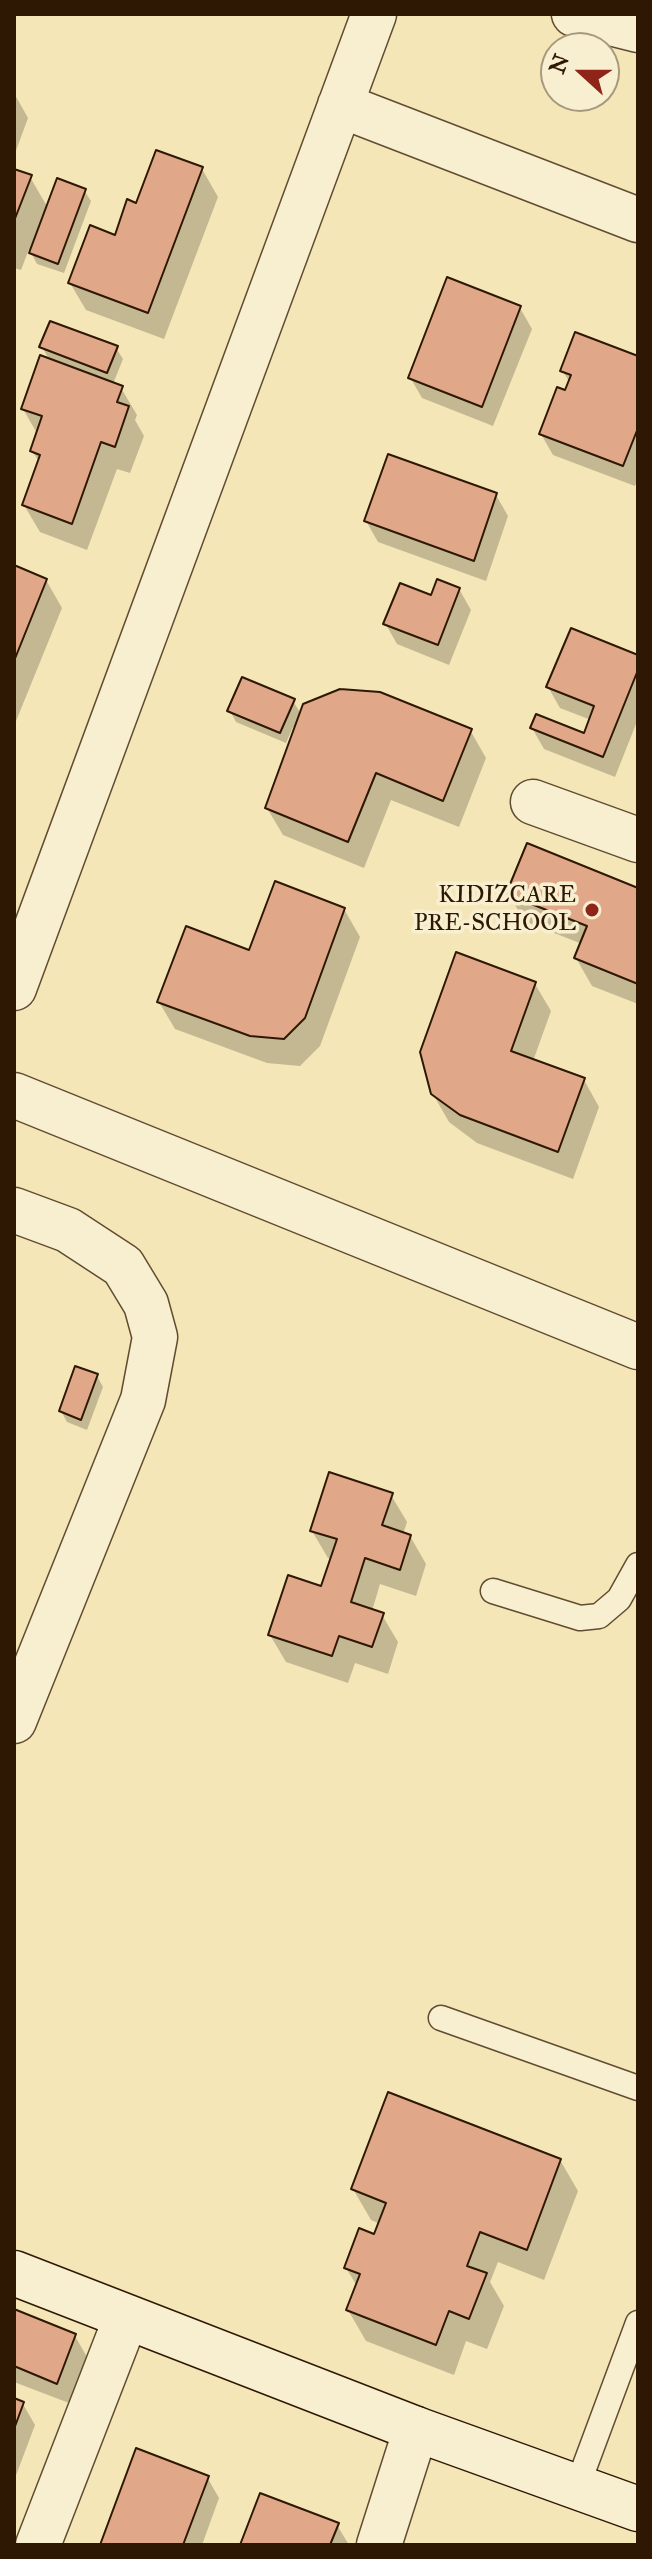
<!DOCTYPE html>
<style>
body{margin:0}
#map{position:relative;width:652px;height:2559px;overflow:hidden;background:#f4e6b7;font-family:"IM FELL Great Primer",serif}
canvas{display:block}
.frame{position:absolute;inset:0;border:16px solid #2e1804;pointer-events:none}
.north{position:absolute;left:540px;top:32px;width:80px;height:80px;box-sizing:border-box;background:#f8efd0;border:2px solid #a7997e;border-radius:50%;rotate:291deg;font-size:22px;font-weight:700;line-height:32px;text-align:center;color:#2e1804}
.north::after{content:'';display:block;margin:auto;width:28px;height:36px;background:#8f2418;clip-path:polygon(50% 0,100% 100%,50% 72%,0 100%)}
</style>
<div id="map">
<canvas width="652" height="2559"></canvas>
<div class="frame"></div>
<div class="north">N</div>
</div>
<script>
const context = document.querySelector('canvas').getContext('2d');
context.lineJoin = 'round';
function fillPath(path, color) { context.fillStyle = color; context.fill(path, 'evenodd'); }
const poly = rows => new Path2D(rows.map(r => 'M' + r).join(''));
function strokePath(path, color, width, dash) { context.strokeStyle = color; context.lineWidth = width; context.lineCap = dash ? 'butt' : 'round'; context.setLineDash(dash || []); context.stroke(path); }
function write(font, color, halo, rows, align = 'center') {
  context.font = font + ' "IM FELL Great Primer",serif'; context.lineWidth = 7; context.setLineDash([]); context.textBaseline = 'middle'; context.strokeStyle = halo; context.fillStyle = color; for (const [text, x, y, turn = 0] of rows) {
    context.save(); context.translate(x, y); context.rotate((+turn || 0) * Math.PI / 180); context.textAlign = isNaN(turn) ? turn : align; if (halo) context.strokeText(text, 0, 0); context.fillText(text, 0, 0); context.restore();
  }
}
const shadow = poly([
 [14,93,28,118,14,156],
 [202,169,218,197,164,339,86,310,70,283,116,237,137,205],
 [14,171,30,177,48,208,84,190,91,201,64,273,37,264,29,249,21,270,14,268],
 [520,308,532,329,493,426,422,398,410,377],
 [42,347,116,348,123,359,113,384,121,388,137,415,135,420,144,436,130,473,117,469,87,550,40,532,24,505,40,463,32,451,38,435,23,409,50,361],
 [638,359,638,478,635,486,553,455,541,434,570,383,562,370],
 [496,495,508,516,486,581,378,542,366,521],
 [14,567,46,580,62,608,14,726],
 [459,589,471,610,449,665,397,644,385,623,432,598],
 [638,657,638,719,615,777,544,749,532,728,585,735,591,720,560,708,548,687],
 [293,701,301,714,470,730,486,758,459,827,391,800,364,868,283,835,267,808,296,728,293,727,286,743,236,722,230,711],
 [638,890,638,1004,592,986,576,958,582,944,524,921,509,894],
 [344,909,360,937,320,1046,300,1066,267,1063,175,1029,159,1002,250,952],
 [535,984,551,1011,533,1061,584,1080,599,1107,573,1179,477,1143,449,1122,433,1094],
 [97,1376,103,1387,87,1430,67,1422,61,1411],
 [391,1495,407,1522,403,1534,410,1536,426,1564,416,1596,380,1584,372,1611,382,1615,398,1642,388,1674,355,1663,348,1683,286,1662,270,1635,322,1589,332,1559,328,1558,312,1531],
 [560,2160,578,2191,544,2280,498,2262,490,2282,504,2306,487,2349,466,2341,454,2375,366,2341,348,2310,357,2286,346,2268,375,2236,380,2224,371,2220,353,2189],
 [14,2312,75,2336,87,2357,69,2403,14,2382],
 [14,2401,23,2404,35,2425,15,2478],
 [207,2477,219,2498,202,2545,102,2545],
 [337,2525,349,2545,242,2545]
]);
const building = poly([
 [156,150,203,167,148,313,68,283,90,225,115,235,127,199,136,203,156,150],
 [14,169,32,175,14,221,14,169],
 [57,178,86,189,58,264,29,253,57,178],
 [447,277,521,306,482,407,408,378,447,277],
 [50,321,118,346,107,373,39,347,50,321],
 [575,332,638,356,638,428,623,466,539,434,557,387,565,390,571,375,560,371,575,332],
 [40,355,123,386,117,402,129,406,115,447,101,442,72,524,22,505,40,455,30,451,42,416,21,409,40,355],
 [388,454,497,493,474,561,364,521,388,454],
 [14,565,47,579,14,661,14,565],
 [437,579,460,588,438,645,383,624,400,583,431,595,437,579],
 [571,628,638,655,638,670,603,757,530,728,536,714,584,733,594,706,546,687,571,628],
 [242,677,295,699,280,733,227,711,242,677],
 [340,689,380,692,472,729,443,801,376,773,348,842,265,808,303,704,340,689],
 [527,843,638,888,638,984,574,958,587,926,506,894,527,843],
 [275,881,345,908,305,1018,284,1039,250,1036,157,1002,186,926,249,950,275,881],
 [456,952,536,982,511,1051,585,1078,558,1152,460,1115,431,1094,420,1052,456,952],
 [75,1366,98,1374,81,1420,59,1411,75,1366],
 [329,1472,393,1493,382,1525,411,1535,400,1570,365,1558,351,1602,384,1613,372,1647,339,1636,332,1656,268,1635,288,1575,321,1586,337,1539,310,1531,329,1472],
 [388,2092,561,2159,527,2250,480,2232,467,2266,487,2273,469,2319,449,2311,436,2345,346,2310,360,2274,344,2268,359,2228,374,2234,386,2203,351,2189,388,2092],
 [14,2309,76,2334,57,2384,14,2366,14,2309],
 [14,2398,24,2402,14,2429,14,2398],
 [136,2448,209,2476,183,2545,100,2545,136,2448],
 [260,2493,339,2523,330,2545,240,2545,260,2493]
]);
const lane = poly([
 [493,1591,580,1618,599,1616,619,1599,638,1565],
 [441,2018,638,2088],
 [577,2487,638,2323]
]);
const street = poly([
 [574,14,638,30],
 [340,105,638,220],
 [533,802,638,840],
 [14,988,374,14],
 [14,1095,638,1347],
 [14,1210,68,1230,123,1266,146,1304,155,1337,143,1400,14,1721],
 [38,2545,126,2318],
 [379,2545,416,2429]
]);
const secondary = poly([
 [14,2273,416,2429,638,2509]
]);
const markers = [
 [592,910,8,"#8f2418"]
];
const poiNames = [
 ["KIDIZCARE",576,896],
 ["PRE-SCHOOL",576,924]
];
fillPath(shadow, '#0003');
fillPath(building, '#e0a789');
strokePath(building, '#2e1804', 2);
strokePath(lane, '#604c31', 27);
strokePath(street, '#604c31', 47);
strokePath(secondary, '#2e1804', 47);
strokePath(lane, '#f8efd0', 24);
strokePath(street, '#f8efd0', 44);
strokePath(secondary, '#f8efd0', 44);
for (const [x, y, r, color] of markers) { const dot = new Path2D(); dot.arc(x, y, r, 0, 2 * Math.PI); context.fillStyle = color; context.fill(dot); strokePath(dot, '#f8efd0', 3); }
write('24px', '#2e1804', '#f8efd0', poiNames, 'right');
</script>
